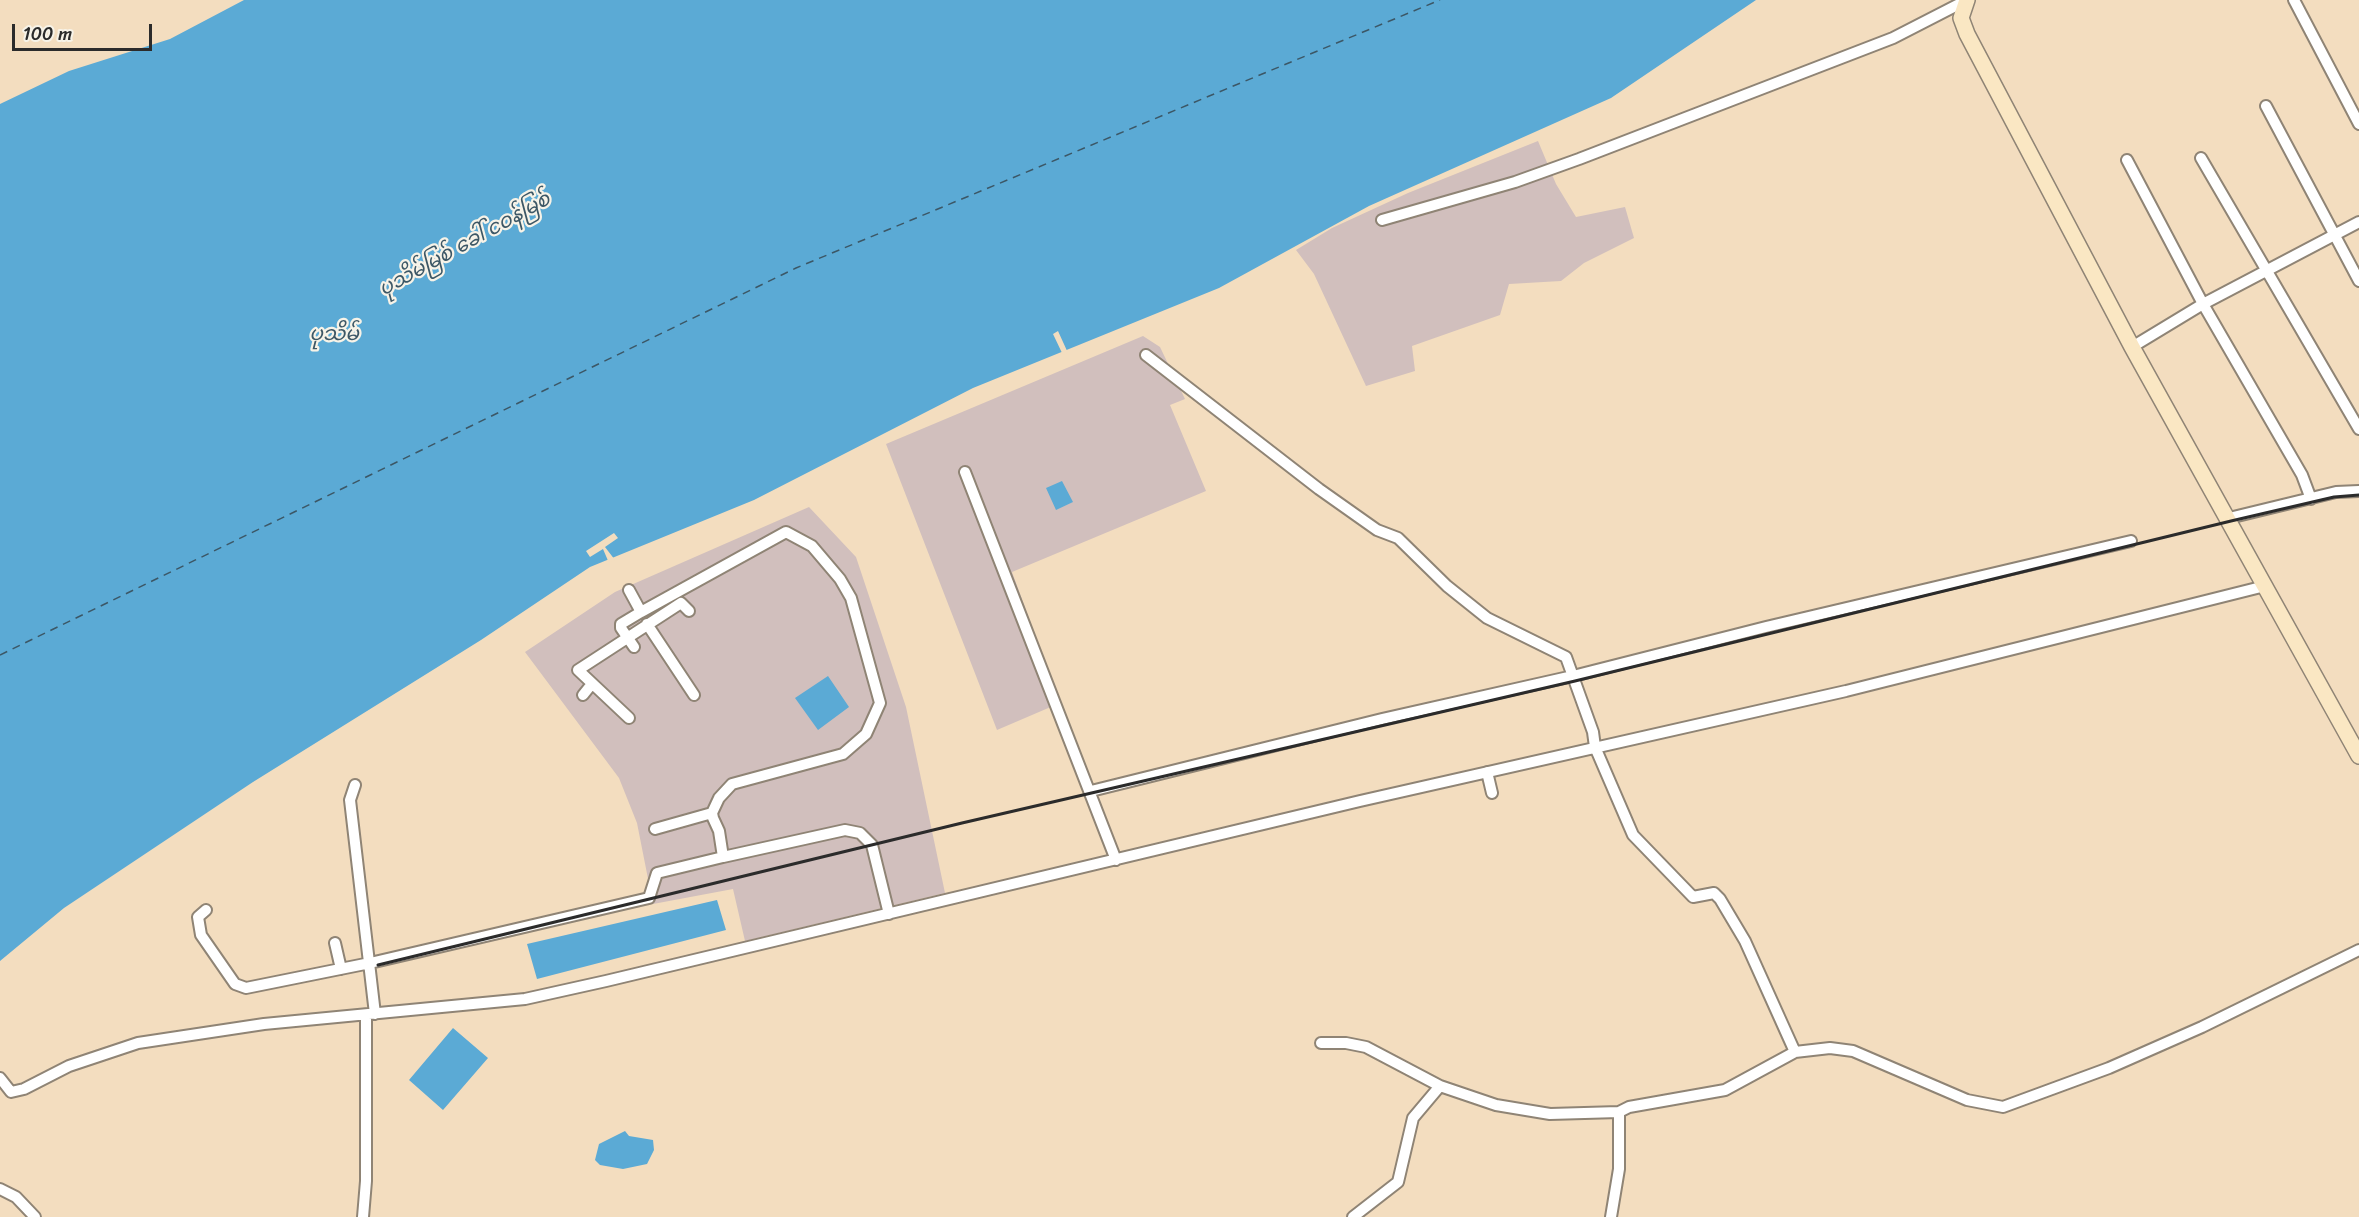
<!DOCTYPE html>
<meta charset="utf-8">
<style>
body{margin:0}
#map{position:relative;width:2359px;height:1217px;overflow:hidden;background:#f3ddbf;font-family:Sriracha,sans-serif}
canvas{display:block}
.scale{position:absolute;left:12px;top:24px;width:140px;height:27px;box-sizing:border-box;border:3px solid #2b2b2b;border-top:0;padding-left:8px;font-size:18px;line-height:21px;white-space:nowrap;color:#2b2b2b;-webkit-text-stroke:4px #f7f3e8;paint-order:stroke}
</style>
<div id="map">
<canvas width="2359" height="1217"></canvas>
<div class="scale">100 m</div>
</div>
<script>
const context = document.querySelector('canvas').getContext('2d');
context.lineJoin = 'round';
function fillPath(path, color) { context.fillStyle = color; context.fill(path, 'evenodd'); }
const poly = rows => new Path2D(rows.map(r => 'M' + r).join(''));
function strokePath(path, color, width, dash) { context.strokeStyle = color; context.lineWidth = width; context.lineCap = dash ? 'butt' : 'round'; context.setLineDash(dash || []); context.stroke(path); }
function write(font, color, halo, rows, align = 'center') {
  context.font = font + ' Sriracha,"Noto Sans Myanmar",sans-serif'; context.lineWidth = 4.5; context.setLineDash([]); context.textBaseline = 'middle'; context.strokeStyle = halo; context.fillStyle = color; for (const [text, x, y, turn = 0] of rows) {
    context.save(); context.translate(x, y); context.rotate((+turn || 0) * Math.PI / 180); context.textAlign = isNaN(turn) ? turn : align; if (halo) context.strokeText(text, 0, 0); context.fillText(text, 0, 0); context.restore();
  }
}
const industrial = poly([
 [1538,141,1556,184,1576,217,1625,207,1634,238,1584,263,1561,281,1509,284,1500,315,1412,346,1415,371,1366,386,1314,274,1296,250,1332,228,1408,193],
 [1143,336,1160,347,1185,399,1170,405,1206,491,1012,572,1060,703,997,730,886,444],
 [809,507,856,557,906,707,945,893,745,941,733,889,653,904,637,823,619,778,525,652,615,592]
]);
const water = poly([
 [244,0,1756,0,1611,98,1369,206,1219,288,973,388,754,500,590,567,481,640,253,782,64,908,0,961,0,104,69,71,170,39],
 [1062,481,1073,502,1056,510,1046,488],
 [828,676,849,707,818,730,795,698],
 [717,900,726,930,537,979,527,944],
 [453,1028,488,1058,443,1110,409,1080],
 [625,1131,629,1136,653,1140,654,1150,647,1164,623,1169,600,1165,595,1160,599,1144]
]);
const pier = poly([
 [1058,331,1068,353,1063,355,1053,334],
 [614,533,618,538,605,547,615,560,609,563,603,549,590,557,586,551]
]);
const ferry = poly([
 [0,655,796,268,1440,0]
]);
const street = poly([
 [2294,0,2359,124],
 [2266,106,2359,281],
 [2201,158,2359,429],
 [2127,160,2203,304,2302,475,2311,499],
 [1382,220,1515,182,1579,159,1893,38,1967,0],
 [2132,347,2203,304,2359,222],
 [1146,355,1319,489,1377,530,1398,538,1447,586,1487,618,1566,657,1593,732,1595,747,1633,835,1693,897,1714,893,1720,899,1745,941,1795,1052],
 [965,472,1116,860],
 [2229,518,2336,492,2359,491],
 [629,590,641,612],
 [647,624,694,695],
 [634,647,621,628,621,624,641,612,786,532,812,546,840,579,851,598,880,703,866,734,843,754,732,784,719,798,712,813,713,818,719,831,723,857,845,830,860,833,872,845,889,914],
 [583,695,591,685],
 [629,718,578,670,681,603,689,611],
 [1487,772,1492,793],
 [355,785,350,800,375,1014],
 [1091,791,1382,719,1573,676,1766,627,2131,541],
 [655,829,712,813],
 [206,910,198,917,201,935,235,984,246,988,370,963,649,898,657,873,723,857],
 [335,943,341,969],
 [1321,1043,1346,1043,1366,1047,1440,1086,1496,1105,1550,1114,1619,1112,1629,1107,1725,1090,1795,1052,1830,1048,1853,1051,1967,1100,2003,1107,2109,1068,2202,1027,2359,950],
 [0,1078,11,1092,24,1089,69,1066,138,1043,264,1024,525,999,606,981,1360,801,1846,691,2265,586],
 [0,1189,16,1197,35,1217],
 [363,1217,366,1181,366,1015],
 [1353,1217,1398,1182,1413,1118,1440,1086],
 [1611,1217,1619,1169,1619,1112]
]);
const secondary = poly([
 [1967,0,1961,18,1967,34,2132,347,2359,756]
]);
const rail = poly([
 [378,965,962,823,1575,681,2231,521,2334,497,2359,495]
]);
const waterNames = [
 ["ပုသိမ်မြစ် ခေါ် ငဝန်မြစ်",465,245,-29],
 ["ပုသိမ်",334,335]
];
fillPath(industrial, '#d1bfbd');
fillPath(water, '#5baad5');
fillPath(pier, '#f3ddbf');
strokePath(ferry, '#3c5766', 1.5, [8, 6]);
strokePath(street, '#8f8475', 14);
strokePath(secondary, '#8f8475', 18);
strokePath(street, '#fff', 10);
strokePath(secondary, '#fae7c3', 15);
strokePath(rail, '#2b2b2b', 3);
write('italic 20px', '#3c5766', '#f7f3e8', waterNames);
</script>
